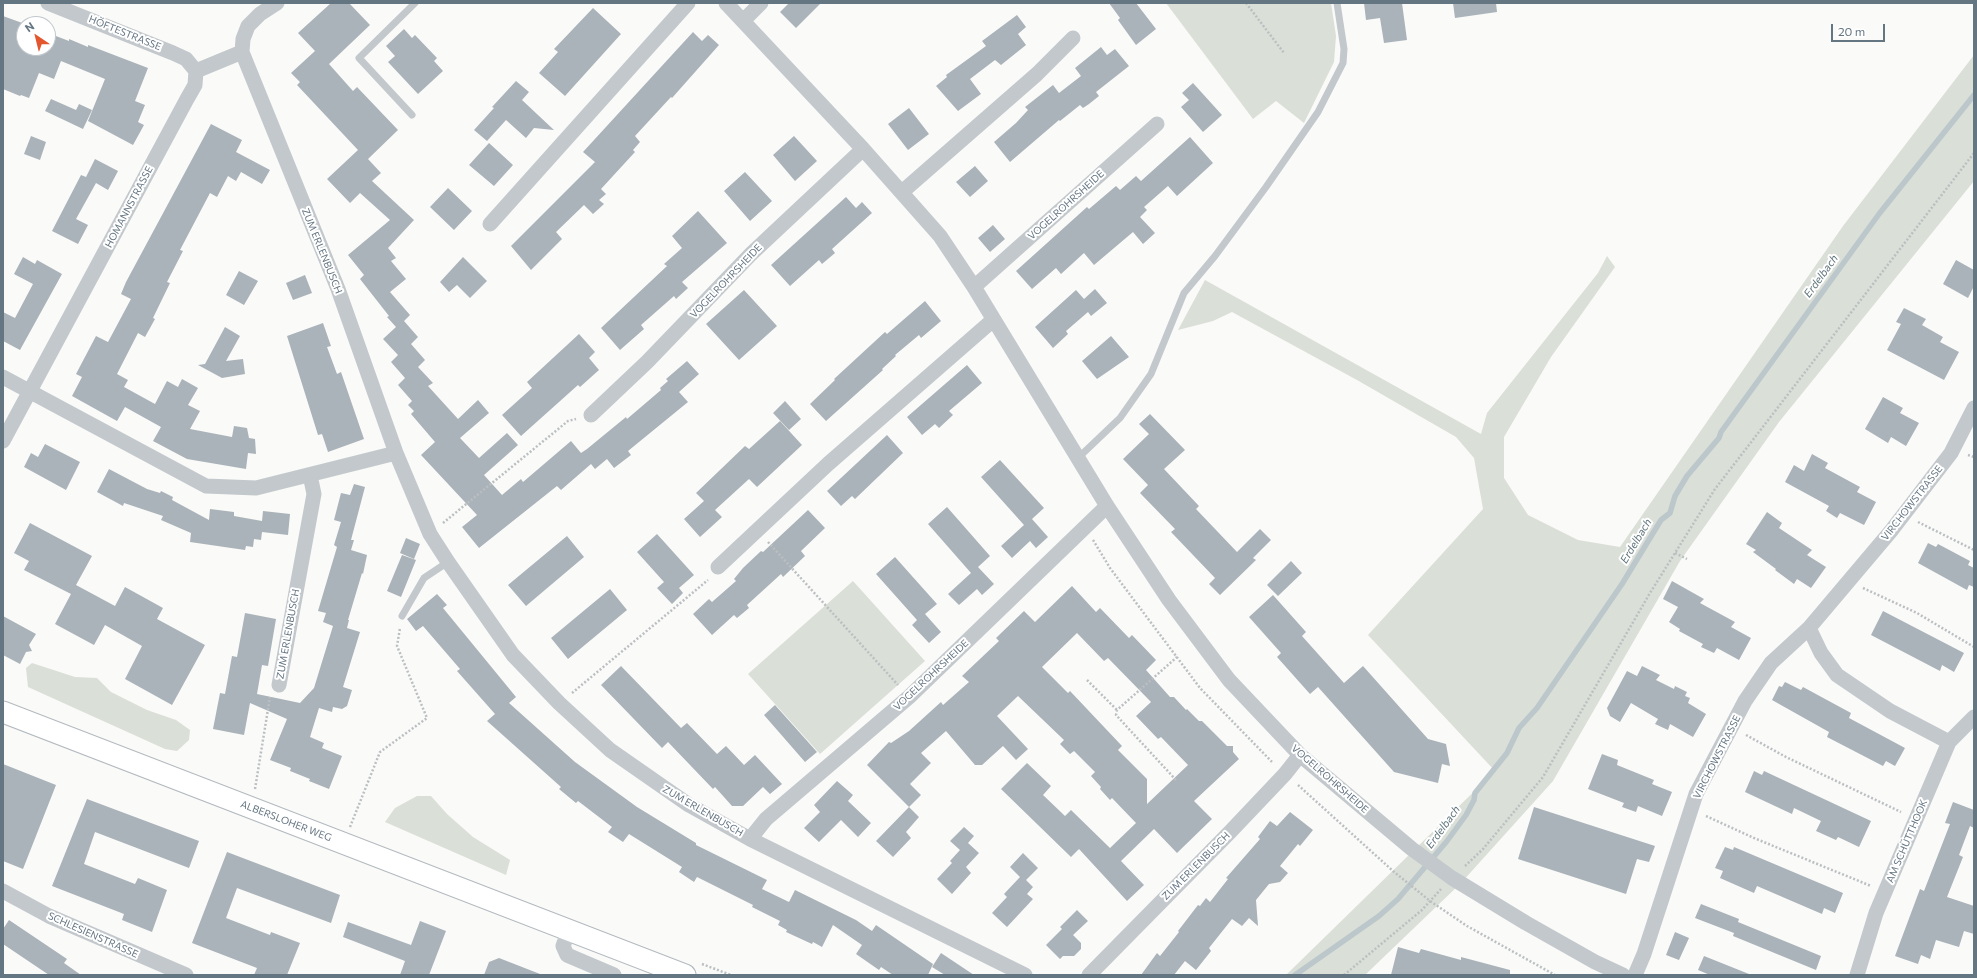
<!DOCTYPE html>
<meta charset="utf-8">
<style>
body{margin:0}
#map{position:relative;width:1977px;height:978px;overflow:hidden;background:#fafaf8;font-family:Commissioner,sans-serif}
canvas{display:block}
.frame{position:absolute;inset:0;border:4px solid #657683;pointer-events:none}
.north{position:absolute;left:16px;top:16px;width:40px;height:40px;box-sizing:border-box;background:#fff;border:1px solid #c1c8cd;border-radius:50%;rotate:325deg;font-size:11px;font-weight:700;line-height:16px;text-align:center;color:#657683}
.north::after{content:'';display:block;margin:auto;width:14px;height:18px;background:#e4572e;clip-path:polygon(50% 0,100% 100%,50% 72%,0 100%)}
.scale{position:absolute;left:1831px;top:24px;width:54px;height:18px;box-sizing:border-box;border:2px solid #657683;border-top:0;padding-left:5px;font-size:12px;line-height:14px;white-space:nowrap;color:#657683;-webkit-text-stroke:3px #fff;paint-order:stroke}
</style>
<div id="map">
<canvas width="1977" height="978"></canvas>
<div class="frame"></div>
<div class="north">N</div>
<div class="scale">20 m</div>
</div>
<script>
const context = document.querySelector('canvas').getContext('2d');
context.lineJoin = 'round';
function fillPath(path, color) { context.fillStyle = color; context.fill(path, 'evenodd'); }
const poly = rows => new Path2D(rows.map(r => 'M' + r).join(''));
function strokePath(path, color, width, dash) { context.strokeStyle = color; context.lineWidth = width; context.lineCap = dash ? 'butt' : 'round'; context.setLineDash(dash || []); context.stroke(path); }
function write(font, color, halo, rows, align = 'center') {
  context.font = font + ' Commissioner,sans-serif'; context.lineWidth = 4; context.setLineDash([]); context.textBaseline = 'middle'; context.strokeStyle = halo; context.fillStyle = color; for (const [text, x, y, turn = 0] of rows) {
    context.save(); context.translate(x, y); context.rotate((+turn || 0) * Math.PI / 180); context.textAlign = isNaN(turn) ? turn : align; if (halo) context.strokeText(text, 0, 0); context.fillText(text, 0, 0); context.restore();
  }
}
const green = poly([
 [1166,3,1331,3,1336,36,1334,62,1304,123,1276,101,1253,119],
 [1974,55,1974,181,1779,422,1680,561,1553,781,1461,883,1365,975,1286,975,1495,771,1368,635,1483,509,1474,458,1456,437,1357,380,1232,312,1213,321,1178,330,1205,280,1481,434,1487,413,1598,273,1607,256,1615,267,1551,357,1504,437,1504,478,1528,515,1578,540,1620,547,1843,226],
 [853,581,925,661,820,754,748,674],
 [32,663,75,677,97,678,111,692,147,710,176,720,190,730,189,740,177,751,165,749,28,687,26,668],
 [417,796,431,796,447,814,473,837,510,860,506,875,385,822,395,808]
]);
const stream = poly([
 [1295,975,1379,916,1398,899,1447,841,1466,815,1474,800,1475,793,1507,753,1519,728,1537,708,1622,584,1661,520,1670,513,1675,496,1687,476,1719,438,1721,432,1879,214,1974,95]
]);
const building = poly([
 [331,3,349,3,370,25,329,64,353,91,357,87,398,130,368,159,381,173,372,181,414,220,388,248,396,258,391,261,406,279,390,292,410,315,404,321,418,337,411,344,425,360,418,367,433,383,428,386,458,419,478,400,489,413,460,438,479,458,507,433,518,445,484,475,502,495,521,479,523,482,571,441,581,453,587,449,626,417,627,419,661,390,660,388,668,381,666,379,687,361,699,374,679,392,688,402,628,451,631,455,614,468,607,459,595,469,591,464,561,490,557,486,479,548,462,527,477,515,421,455,435,442,411,414,414,411,408,405,412,401,398,385,405,378,391,362,398,355,383,339,396,327,387,317,389,316,360,279,364,275,348,255,390,220,360,193,350,203,327,179,358,150,297,85,300,82,291,73,315,51,298,33],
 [789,3,821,3,796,28,780,12],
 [1109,3,1136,3,1156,29,1136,45,1118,20,1120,18],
 [1364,3,1402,3,1407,40,1384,43,1380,18,1366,20],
 [1453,3,1496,3,1497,12,1455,18],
 [593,8,621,34,565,96,539,73,558,52,554,49],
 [1017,15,1026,27,1018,34,1026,45,1001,65,995,60,970,79,981,94,958,111,936,86,947,77,946,75,986,46,982,41],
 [3,16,25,24,24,48,48,48,48,33,69,41,69,39,88,47,88,45,148,68,135,101,145,105,138,122,144,125,133,145,88,121,105,79,61,61,54,79,39,73,29,98,21,95,20,96,3,89],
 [404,29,412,38,415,35,437,58,434,61,443,71,418,94,388,62,395,56,386,46],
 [693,32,702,41,708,35,719,45,672,98,671,97,635,136,640,142,633,150,635,152,601,189,606,194,599,200,604,204,593,214,584,205,556,232,562,239,531,270,511,246,595,162,583,152],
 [1101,47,1107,55,1115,49,1129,66,1096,92,1099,96,1089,104,1083,108,1080,105,1060,121,1059,120,1010,162,994,142,1016,123,1028,110,1025,107,1053,85,1059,93,1081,76,1075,68],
 [516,81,529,92,522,100,554,130,534,128,526,138,506,120,487,141,474,130,494,108,492,107],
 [1193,83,1222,115,1203,132,1181,107,1189,100,1182,93],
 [51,99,76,110,79,104,92,110,83,129,45,111],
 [909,108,929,134,908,150,888,124],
 [211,124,242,140,236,152,270,170,262,184,241,172,236,181,228,176,217,197,210,193,180,250,183,251,167,282,170,283,153,318,155,319,145,337,138,333,117,374,128,380,124,387,155,404,167,381,178,387,182,379,198,388,188,405,200,411,190,429,232,437,234,426,247,428,249,438,255,439,256,454,248,453,246,469,187,459,153,441,161,427,125,407,117,421,72,396,82,377,76,374,96,336,108,342,131,299,121,294,126,282],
 [31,136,46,142,40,160,24,154],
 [794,136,817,161,795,181,773,155],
 [1190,137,1213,163,1177,196,1168,186,1144,207,1147,210,1140,217,1155,233,1143,244,1133,232,1094,265,1084,253,1061,274,1056,268,1032,289,1016,271,1087,207,1089,209,1116,186,1120,190,1136,176,1141,181],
 [489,143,513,165,494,186,469,165],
 [95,159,118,171,108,190,96,183,76,219,88,225,78,244,52,231,81,175,86,177],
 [975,166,988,181,970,197,956,182],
 [745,172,772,201,750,221,724,191],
 [448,188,472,211,454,230,430,207],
 [846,197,856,208,862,202,872,213,832,249,835,253,822,264,819,260,790,286,771,265],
 [698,211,727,243,682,282,688,288,676,299,674,296,641,325,644,329,620,350,601,328,667,266,664,264,682,248,672,236],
 [993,225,1005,239,990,252,978,238],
 [23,257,35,264,37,260,62,274,20,350,3,341,3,312,15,318,33,284,14,274],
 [463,257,487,281,470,298,457,285,449,292,440,282],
 [1956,260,1974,270,1974,286,1968,298,1943,284],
 [239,271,258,281,244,305,226,295],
 [305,275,312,293,293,300,286,283],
 [1095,289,1107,303,1091,316,1088,312,1066,331,1068,334,1053,348,1035,327,1076,290,1084,299],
 [744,290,777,326,739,360,706,324],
 [925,301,941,321,921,338,919,335,895,355,896,356,882,369,883,370,826,421,810,404,835,380,834,379,885,332,887,334],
 [1904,308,1926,319,1922,325,1943,337,1940,342,1959,352,1944,380,1887,350,1901,324,1896,322],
 [323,323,331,346,327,347,337,374,341,372,364,439,328,452,322,434,318,435,287,336],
 [225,327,240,336,226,361,243,359,245,374,222,378,198,365,205,364],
 [579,334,595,352,589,358,599,370,580,387,578,385,521,436,502,415,532,388,527,382],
 [1111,336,1129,357,1097,379,1082,361],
 [967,365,982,383,949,411,953,415,939,428,935,424,922,435,907,417],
 [1883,397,1903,408,1900,413,1919,423,1906,446,1891,437,1888,443,1865,429],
 [785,401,801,419,789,430,773,413],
 [1150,414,1185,450,1164,469,1199,506,1196,509,1237,552,1260,529,1271,540,1253,558,1256,560,1220,595,1209,584,1215,578,1171,532,1175,529,1140,493,1148,485,1123,459,1149,434,1139,424],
 [780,421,802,445,757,487,749,479,715,510,722,517,700,537,684,519,704,501,696,493,745,446,749,449],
 [887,435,903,453,855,499,852,496,841,506,827,491],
 [45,444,80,462,66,490,24,467,31,453,38,457],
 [1812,454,1828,463,1825,468,1860,487,1857,492,1876,502,1864,525,1840,513,1837,518,1826,511,1829,506,1785,482,1794,465,1804,471],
 [1000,460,1044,508,1032,519,1048,537,1036,548,1030,541,1012,558,1001,546,1024,525,981,477],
 [109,469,147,489,160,493,161,491,173,497,172,500,209,520,210,509,234,512,234,516,262,521,263,511,290,514,288,535,262,532,261,540,254,539,253,547,246,546,245,550,190,542,191,533,161,520,163,516,124,503,123,506,97,492],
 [354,484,365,487,351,540,354,540,351,550,367,555,363,574,362,573,348,620,349,620,347,628,360,632,343,687,352,690,347,706,342,709,333,707,332,712,319,708,310,737,324,743,322,748,342,756,329,789,309,781,310,779,290,771,291,768,270,760,287,719,250,703,244,735,213,729,220,693,225,694,232,656,237,657,245,613,276,619,268,666,262,665,257,694,300,703,314,688,333,626,323,622,326,613,318,611,337,547,334,545,341,522,334,520,341,493,350,495],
 [947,507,990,556,978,567,994,584,982,595,977,589,959,605,948,594,971,573,928,524],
 [808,510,825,528,801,551,805,556,783,577,781,574,747,605,749,608,737,618,734,615,712,635,693,614,709,599,712,602,736,581,734,579,743,568,761,551,763,552],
 [1767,512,1782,523,1779,528,1812,550,1807,555,1826,567,1811,588,1797,579,1794,584,1775,570,1776,569,1753,552,1756,550,1746,544],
 [30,523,92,556,76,585,115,606,125,587,163,608,157,619,205,645,172,705,125,679,142,646,105,625,94,645,55,624,71,594,24,570,29,561,14,553],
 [657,534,694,575,679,588,683,593,672,604,657,588,664,582,637,552],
 [567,536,584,557,526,606,508,585],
 [406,538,420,544,414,559,400,553],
 [1928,543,1936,547,1938,544,1970,561,1968,565,1974,568,1974,587,1969,585,1967,590,1918,563],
 [402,555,416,560,401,597,387,591],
 [895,557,937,604,925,614,941,632,929,643,912,625,917,620,876,574],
 [1291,561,1302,573,1278,596,1267,585],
 [1672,581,1704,599,1700,603,1735,622,1731,627,1751,638,1739,660,1717,648,1714,653,1701,647,1703,644,1679,631,1680,629,1669,622,1678,607,1663,599],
 [1072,586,1096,612,1100,608,1129,638,1132,635,1156,660,1146,670,1170,697,1174,697,1186,710,1187,709,1199,721,1202,721,1227,746,1233,746,1233,752,1239,759,1194,801,1212,819,1177,853,1154,829,1121,861,1144,885,1127,901,1079,849,1071,857,1001,789,1027,763,1051,786,1043,795,1065,816,1071,810,1110,848,1136,823,1112,798,1110,800,1100,789,1101,787,1091,776,1095,772,1074,751,1070,754,1060,744,1064,740,1018,696,997,716,1028,749,1016,760,1003,746,982,765,975,765,946,731,921,753,931,763,910,784,921,795,909,807,867,765,889,742,891,743,909,731,941,702,943,705,969,682,962,676,999,641,996,638,1024,611,1035,622],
 [1077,633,1104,661,1108,658,1151,702,1136,716,1158,739,1161,737,1188,765,1147,804,1147,779,1118,750,1122,746,1070,691,1068,693,1042,667],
 [610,589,627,610,568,659,551,638],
 [437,594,447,605,443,608,516,697,509,703,575,762,637,807,696,843,696,845,767,880,762,889,789,902,795,890,856,920,872,931,876,925,933,964,928,975,893,975,881,967,879,970,856,954,862,945,833,925,822,947,813,942,812,944,786,932,787,930,778,925,780,921,752,907,753,905,697,877,694,882,679,872,682,867,629,834,623,842,608,832,612,827,578,801,576,803,559,789,561,787,487,721,495,714,457,671,460,669,423,626,416,631,407,619],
 [1273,595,1306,632,1302,636,1344,683,1363,666,1428,739,1446,744,1450,766,1442,764,1438,783,1394,772,1318,687,1310,694,1277,657,1281,653,1249,617],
 [1883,611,1964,653,1954,672,1942,665,1940,671,1871,635],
 [3,616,36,634,29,645,32,651,26,652,20,664,3,655],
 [621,666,681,728,687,723,717,754,726,746,744,765,755,755,782,784,770,794,763,787,743,806,732,806,715,787,713,789,668,742,662,748,601,685],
 [1642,666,1660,675,1656,680,1674,689,1675,686,1687,692,1685,696,1690,698,1688,703,1706,714,1693,737,1670,724,1668,730,1655,724,1658,719,1631,703,1620,722,1610,716,1607,708,1627,671,1637,676],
 [1785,682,1801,690,1803,687,1851,713,1849,718,1905,748,1895,766,1886,761,1883,766,1827,737,1829,732,1772,700,1779,686,1782,687],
 [775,705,817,752,805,762,764,715],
 [1602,754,1618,760,1617,765,1654,780,1652,784,1672,792,1662,816,1638,806,1636,812,1622,807,1624,803,1588,789],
 [3,764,56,785,23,869,3,861],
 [1754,771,1762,775,1764,771,1871,821,1859,847,1838,837,1836,840,1816,831,1821,821,1794,808,1792,814,1745,792],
 [837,781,853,795,848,801,871,823,858,837,841,820,819,842,804,828,820,812,814,805],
 [87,799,199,841,189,868,95,832,84,864,135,884,138,878,167,890,152,932,122,920,124,914,52,886],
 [1953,802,1974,810,1974,828,1970,826,1959,855,1963,857,1947,897,1974,906,1974,934,1964,931,1959,947,1936,940,1930,959,1921,955,1918,964,1895,956,1920,889,1924,891,1950,824,1945,823],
 [909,807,919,817,906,832,911,838,893,857,876,841],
 [1534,807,1655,846,1649,862,1637,859,1626,894,1518,859],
 [1290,812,1313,830,1300,846,1298,844,1280,866,1288,873,1280,882,1269,884,1256,900,1258,926,1249,918,1242,926,1232,919,1209,948,1211,951,1196,970,1185,961,1174,975,1141,975,1157,953,1160,956,1179,932,1178,931,1198,905,1200,906,1206,898,1210,902,1228,879,1226,878,1260,839,1258,837,1270,821,1277,826],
 [964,827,974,836,968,843,979,853,966,867,971,873,952,894,937,879,952,863,950,861,960,850,950,841],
 [1725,847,1733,850,1734,847,1843,893,1835,913,1824,908,1822,914,1757,886,1754,893,1720,878,1723,871,1715,868],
 [227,852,340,895,331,923,237,888,226,918,270,935,271,932,300,943,287,975,254,975,257,968,192,943],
 [1023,853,1038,868,1026,880,1033,887,1027,894,1033,899,1007,927,992,913,1007,897,1004,894,1020,877,1010,867],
 [1701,904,1739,919,1738,922,1821,956,1816,970,1733,936,1734,933,1695,918],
 [1077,910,1088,921,1073,935,1081,943,1081,949,1074,956,1063,956,1060,959,1046,945,1062,929,1060,927],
 [9,920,67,959,64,963,81,975,49,975,3,944,3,929],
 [420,921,446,931,429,975,400,975,405,961,343,937,348,922,411,945],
 [1675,932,1689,938,1679,960,1666,955],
 [1398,947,1419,953,1421,949,1461,960,1461,957,1510,970,1510,975,1391,975],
 [941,953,974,975,945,975,932,967],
 [1704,956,1749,974,1749,975,1710,975,1698,970],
 [499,958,540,974,540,975,484,975,489,962]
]);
const path = poly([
 [1246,3,1284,53],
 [1968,455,1974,457],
 [1918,522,1974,550],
 [443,523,568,421,576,419],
 [1093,540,1110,568,1200,688,1273,763],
 [768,542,898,685],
 [1675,553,1687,559],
 [1863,588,1917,613,1974,647],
 [1087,680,1117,710],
 [572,693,708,580],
 [1746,735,1786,757,1901,812],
 [1176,780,1116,715,1117,710,1177,657],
 [1298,785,1393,871,1430,901,1467,926,1555,975],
 [255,789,270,697],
 [1706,816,1754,838,1871,886],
 [350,827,380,752,427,718,397,646,400,628],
 [1465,866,1483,849,1543,777,1650,593,1715,489,1974,153],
 [702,964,731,975],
 [1344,975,1422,910,1441,889]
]);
const service = poly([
 [412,115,359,58,415,3],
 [1078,458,1120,418,1151,374,1184,293,1215,256,1266,187,1318,112,1343,63,1344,49,1337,3],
 [402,616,424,578,448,562]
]);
const minor = poly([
 [48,3,173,53,186,59,196,71],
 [726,3,863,149,940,236,974,287,1107,506,1169,600,1229,680,1300,755,1412,849,1452,878,1526,923,1595,962,1623,975],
 [743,21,761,3],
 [242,52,338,289,396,453,430,534,448,562,513,655,559,703,610,750,689,805,750,839,1025,975],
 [902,192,1037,74,1073,38],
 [490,224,688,3],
 [974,287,1157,124],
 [3,377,206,486,256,488,396,453],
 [591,415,647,362,751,254,863,149],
 [3,441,187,99,195,85,196,71,242,52,243,39,248,26,260,14,277,3],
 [718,567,828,464,993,320],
 [1809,628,1891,531,1951,453,1974,408],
 [279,685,314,494,310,475],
 [750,839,766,819,909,697,1107,506],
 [3,891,49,916,186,975],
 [569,930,563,946,567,955,614,975],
 [1089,975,1230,832,1285,774,1300,755],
 [1635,975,1644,954,1696,794,1745,701,1771,663,1809,628,1821,653,1837,675,1890,711,1949,742],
 [1857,975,1876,913,1949,742,1974,717]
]);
const secondary = poly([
 [3,712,685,975]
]);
const streetNames = [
 ["HÖFTESTRASSE",125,33,22],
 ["VOGELROHRSHEIDE",1066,205,-42],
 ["HOMANNSTRASSE",129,207,-62],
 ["ZUM ERLENBUSCH",322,251,68],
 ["VOGELROHRSHEIDE",726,281,-46],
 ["VIRCHOWSTRASSE",1912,503,-52],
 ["ZUM ERLENBUSCH",288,634,-80],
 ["VOGELROHRSHEIDE",931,675,-43],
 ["VIRCHOWSTRASSE",1717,757,-63],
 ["VOGELROHRSHEIDE",1330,779,41],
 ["ZUM ERLENBUSCH",703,811,30],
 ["ALBERSLOHER WEG",286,821,21],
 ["AM SCHÜTTHOOK",1907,841,-67],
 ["ZUM ERLENBUSCH",1196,866,-45],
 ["SCHLESIENSTRASSE",93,935,24]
];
const waterNames = [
 ["Erdelbach",1821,276,-54],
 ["Erdelbach",1636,541,-59],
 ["Erdelbach",1443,827,-54]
];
fillPath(green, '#dadfd7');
strokePath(stream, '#bbc7cb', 5.5);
fillPath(building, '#aab3b9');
strokePath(secondary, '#b3babf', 23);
strokePath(path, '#bbbfc2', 2.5, [2, 2]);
strokePath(service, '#c3c8cc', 7);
strokePath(minor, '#c3c8cc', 15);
strokePath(secondary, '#fff', 21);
write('10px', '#657683', '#fff', streetNames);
write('italic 11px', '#60757c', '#fff', waterNames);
</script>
